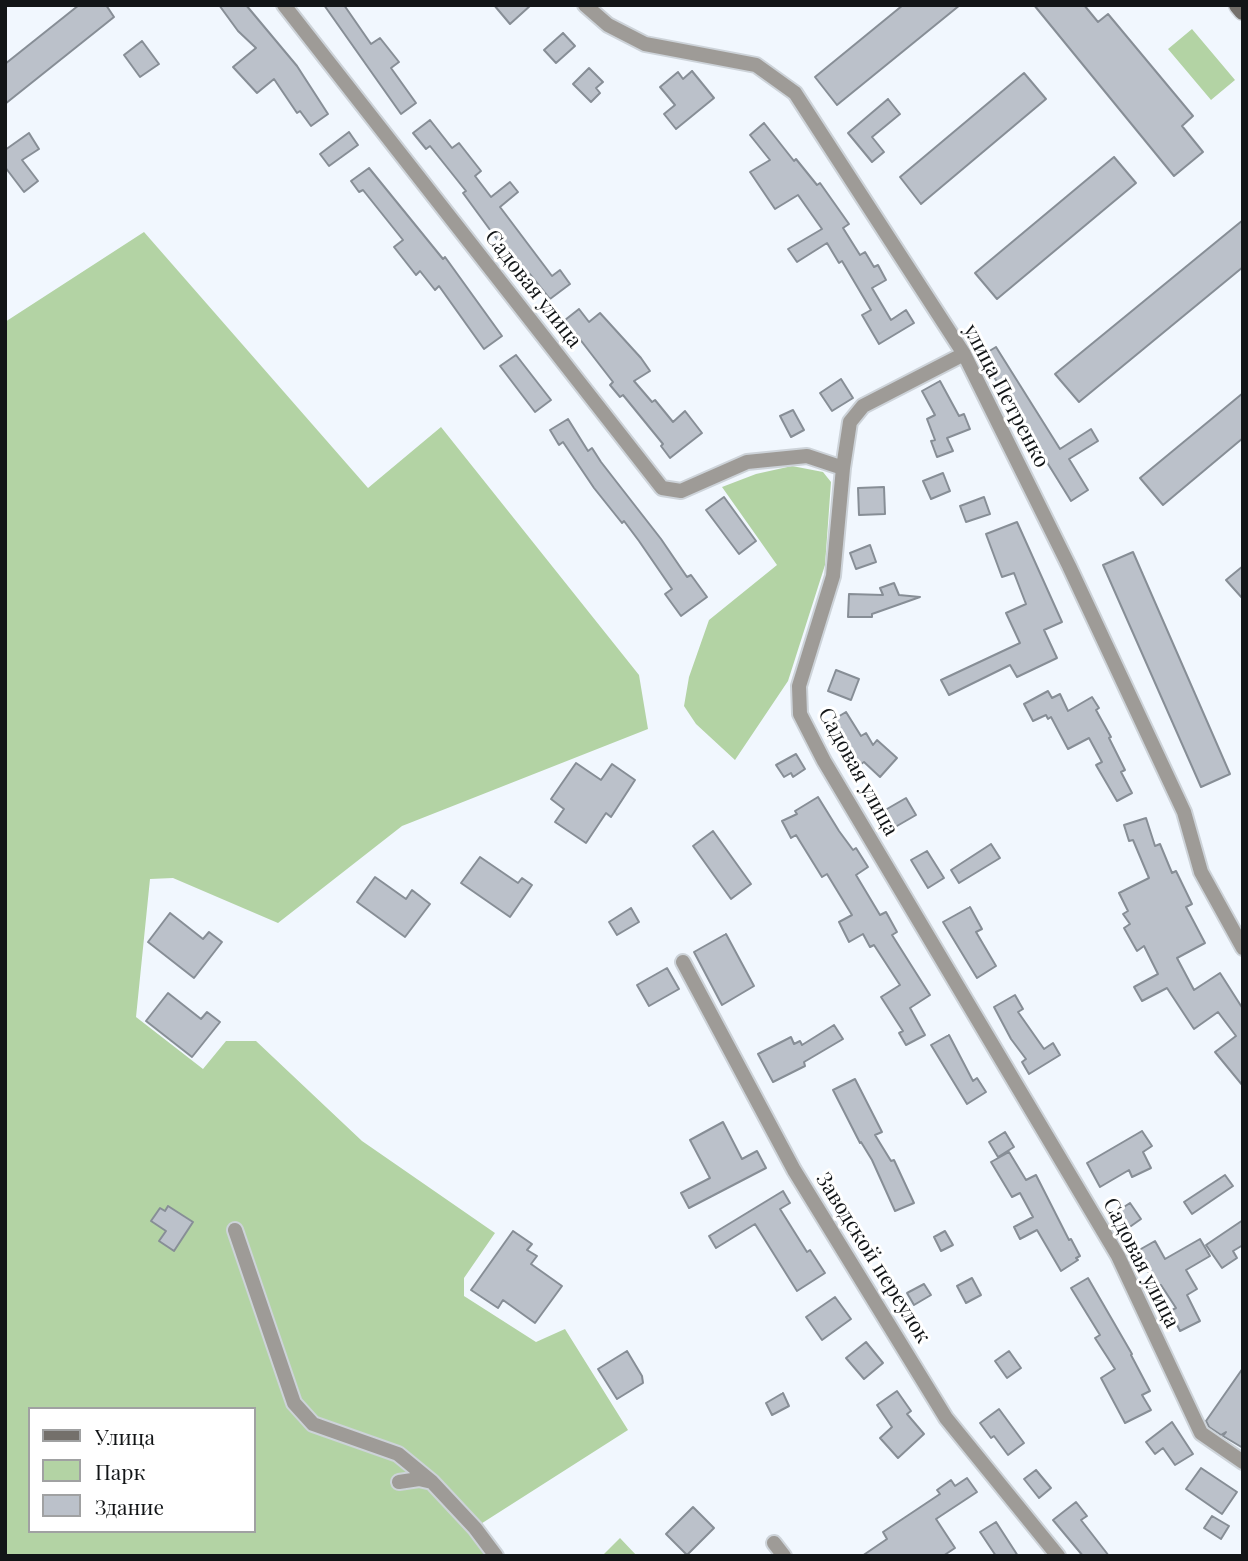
<!DOCTYPE html>
<meta charset="utf-8">
<style>
body{margin:0}
#map{position:relative;width:1248px;height:1561px;overflow:hidden;background:#f1f7fe;font-family:"Playfair Display",serif}
canvas{display:block}
.frame{position:absolute;inset:0;border:7px solid #121517;pointer-events:none}
.legend{position:absolute;left:28px;top:1407px;width:228px;height:126px;box-sizing:border-box;background:#fff;border:2px solid #a0a1a2;margin:0;padding:9px 12px;list-style:none;font-size:21px;color:#121517}
.legend li{display:flex;align-items:center;gap:14px;height:35px}
.legend b{width:35px;border:2px solid #a0a1a2}
</style>
<div id="map">
<canvas width="1248" height="1561"></canvas>
<div class="frame"></div>
<ul class="legend">
<li><b style="height:9px;background:#74706b"></b>Улица</li>
<li><b style="height:19px;background:#b3d3a4"></b>Парк</li>
<li><b style="height:19px;background:#bbc1ca"></b>Здание</li>
</ul>
</div>
<script>
const context = document.querySelector('canvas').getContext('2d');
context.lineJoin = 'round';
function fillPath(path, color) { context.fillStyle = color; context.fill(path, 'evenodd'); }
const poly = rows => new Path2D(rows.map(r => 'M' + r).join(''));
function strokePath(path, color, width, dash) { context.strokeStyle = color; context.lineWidth = width; context.lineCap = dash ? 'butt' : 'round'; context.setLineDash(dash || []); context.stroke(path); }
function write(font, color, halo, rows, align = 'center') {
  context.font = font + ' "Playfair Display",serif'; context.lineWidth = 6; context.setLineDash([]); context.textBaseline = 'middle'; context.strokeStyle = halo; context.fillStyle = color; for (const [text, x, y, turn = 0] of rows) {
    context.save(); context.translate(x, y); context.rotate((+turn || 0) * Math.PI / 180); context.textAlign = isNaN(turn) ? turn : align; if (halo) context.strokeText(text, 0, 0); context.fillText(text, 0, 0); context.restore();
  }
}
const green = poly([
 [1192,29,1235,80,1211,100,1168,49],
 [144,232,368,488,441,427,639,675,648,729,402,826,278,923,173,878,150,879,136,1017,203,1069,226,1041,256,1041,362,1141,495,1233,464,1278,464,1296,536,1342,565,1329,628,1430,476,1527,496,1556,5,1556,5,322],
 [30,1409,254,1409,254,1531,30,1531],
 [792,466,823,472,831,482,825,565,788,681,735,760,696,724,684,706,689,677,709,620,777,565,722,487,756,474],
 [620,1538,637,1556,602,1556]
]);
const building = poly([
 [79,5,106,5,114,17,5,104,5,64,79,5],
 [219,5,246,5,297,66,328,114,311,126,300,111,297,113,274,79,257,93,233,67,256,48,238,31,219,5],
 [324,5,344,5,371,44,380,38,399,62,391,68,416,103,401,114,324,5],
 [494,5,531,5,510,24,494,5],
 [903,5,960,5,837,105,815,77,903,5],
 [1034,5,1084,5,1098,22,1108,14,1193,116,1182,126,1203,152,1174,176,1034,5],
 [563,33,575,46,556,63,544,50,563,33],
 [142,41,159,64,140,77,124,55,142,41],
 [589,68,603,82,596,88,600,93,591,102,573,84,589,68],
 [692,71,714,98,676,129,664,114,675,105,660,87,678,72,683,79,692,71],
 [1024,73,1046,99,921,204,900,177,1024,73],
 [888,99,900,114,872,137,884,152,872,162,848,133,888,99],
 [430,120,452,148,459,143,481,171,475,176,491,197,510,182,518,192,500,207,552,276,560,270,570,284,550,299,530,274,527,276,496,238,463,193,466,191,430,146,426,149,413,133,430,120],
 [764,123,794,161,796,159,817,185,820,183,849,224,843,228,860,255,865,252,874,267,878,265,886,280,872,288,891,320,906,310,914,323,879,344,862,315,871,310,842,261,839,263,827,243,797,262,788,249,822,229,798,195,775,209,750,172,770,160,750,135,764,123],
 [349,132,358,145,329,166,320,154,349,132],
 [29,133,39,149,22,160,38,181,24,192,5,167,5,150,29,133],
 [1114,157,1136,183,997,299,975,273,1114,157],
 [369,168,443,259,445,257,502,336,484,349,439,286,435,290,420,271,416,275,394,247,403,240,363,190,359,192,351,181,369,168],
 [1243,220,1243,267,1079,402,1055,374,1243,220],
 [579,309,589,322,600,313,641,358,650,371,634,381,652,402,655,400,673,422,685,411,702,433,670,458,661,446,663,444,623,395,620,397,610,385,613,382,565,320,579,309],
 [996,347,1060,449,1091,429,1098,441,1069,459,1088,490,1071,501,981,356,996,347],
 [516,355,551,400,535,412,500,366,516,355],
 [841,379,853,398,832,411,820,393,841,379],
 [940,381,959,416,964,414,970,429,947,438,953,451,937,457,931,441,935,440,927,419,935,415,922,391,940,381],
 [1243,393,1243,438,1163,505,1140,478,1243,393],
 [793,410,804,430,791,437,780,416,793,410],
 [568,419,588,451,592,448,601,462,661,539,687,577,691,575,707,597,681,616,665,594,672,589,639,541,624,521,622,523,594,488,563,442,559,445,550,430,568,419],
 [943,473,950,491,931,499,923,481,943,473],
 [884,487,885,514,859,515,858,488,884,487],
 [724,497,756,541,739,554,706,510,724,497],
 [984,497,990,514,966,522,960,506,984,497],
 [1017,522,1062,622,1044,630,1057,658,1017,677,1010,665,949,695,941,680,1020,643,1006,613,1026,604,1014,573,1002,577,986,534,1017,522],
 [870,545,876,562,856,569,850,553,870,545],
 [1133,552,1230,774,1201,787,1103,565,1133,552],
 [1243,566,1243,599,1226,580,1243,566],
 [894,583,899,595,920,597,872,614,872,617,848,617,849,594,883,595,880,588,894,583],
 [836,670,859,679,851,700,828,691,836,670],
 [1048,691,1052,698,1060,694,1068,711,1092,697,1099,708,1096,710,1111,737,1109,738,1125,770,1121,772,1132,793,1117,801,1096,765,1102,762,1089,738,1068,749,1051,717,1048,719,1046,715,1033,721,1024,704,1048,691],
 [846,712,861,736,866,733,873,745,877,740,897,758,880,777,864,762,858,766,831,721,846,712],
 [796,754,805,769,793,777,791,773,784,777,776,765,796,754],
 [576,763,601,780,612,764,635,780,611,817,606,813,586,843,555,822,564,809,551,799,576,763],
 [818,797,839,831,853,850,856,848,868,867,856,875,880,915,886,912,897,932,892,935,930,995,910,1008,925,1035,906,1045,899,1033,903,1031,881,997,900,985,874,945,870,947,863,934,849,942,839,922,852,915,827,874,822,877,796,835,791,838,782,821,797,814,795,811,818,797],
 [906,798,916,815,890,830,880,813,906,798],
 [1146,818,1155,846,1160,844,1172,873,1176,871,1192,904,1186,907,1205,943,1177,958,1194,990,1220,973,1243,1009,1243,1086,1215,1052,1236,1036,1218,1012,1194,1029,1167,988,1142,1001,1134,987,1158,974,1144,946,1137,951,1124,928,1130,924,1123,914,1128,911,1119,893,1149,878,1133,840,1129,841,1124,825,1146,818],
 [713,831,751,884,731,899,693,846,713,831],
 [991,844,1000,858,959,883,951,870,991,844],
 [927,851,944,878,928,888,911,860,927,851],
 [480,857,518,883,522,878,532,885,510,917,461,883,480,857],
 [375,877,406,899,412,890,430,904,405,937,357,902,375,877],
 [970,907,982,929,976,932,996,966,977,978,943,922,970,907],
 [631,908,639,922,617,935,609,922,631,908],
 [170,913,203,939,209,932,222,942,194,978,148,942,170,913],
 [726,934,754,986,722,1005,694,952,726,934],
 [667,968,679,989,649,1006,637,985,667,968],
 [168,993,201,1019,207,1012,220,1022,192,1057,146,1021,168,993],
 [1015,995,1023,1009,1018,1012,1044,1049,1053,1043,1060,1055,1029,1074,1022,1062,1026,1059,1011,1039,994,1007,1015,995],
 [834,1025,843,1039,804,1062,805,1066,773,1082,758,1054,791,1037,794,1044,800,1041,802,1045,834,1025],
 [949,1035,973,1081,977,1078,986,1092,967,1104,931,1045,949,1035],
 [855,1079,882,1132,875,1135,891,1161,894,1160,914,1203,895,1211,872,1160,861,1142,860,1143,833,1090,855,1079],
 [723,1122,742,1159,757,1151,766,1168,689,1208,681,1193,710,1178,690,1140,723,1122],
 [1142,1131,1152,1146,1143,1152,1151,1168,1132,1177,1129,1170,1100,1187,1087,1163,1142,1131],
 [1005,1132,1014,1147,998,1157,989,1142,1005,1132],
 [1009,1152,1026,1180,1036,1175,1069,1240,1071,1239,1080,1256,1076,1258,1078,1260,1061,1271,1037,1230,1020,1239,1014,1227,1033,1217,1020,1193,1012,1197,991,1162,1009,1152],
 [1225,1175,1233,1186,1192,1214,1184,1202,1225,1175],
 [783,1191,790,1203,780,1209,807,1252,810,1250,825,1273,797,1291,755,1224,716,1248,709,1236,783,1191],
 [1130,1203,1141,1219,1124,1231,1113,1214,1130,1203],
 [168,1206,193,1222,174,1251,159,1241,166,1231,151,1221,160,1208,165,1211,168,1206],
 [1243,1220,1243,1245,1233,1251,1237,1258,1222,1268,1206,1245,1243,1220],
 [513,1231,532,1244,527,1250,537,1256,531,1264,562,1286,535,1323,503,1300,498,1308,471,1290,513,1231],
 [945,1231,953,1245,941,1251,934,1237,945,1231],
 [1200,1239,1210,1256,1186,1270,1197,1289,1187,1295,1200,1321,1180,1331,1170,1311,1176,1308,1161,1285,1156,1287,1145,1265,1140,1267,1132,1254,1155,1241,1165,1259,1200,1239],
 [972,1278,981,1295,966,1303,957,1286,972,1278],
 [1088,1278,1132,1354,1131,1355,1150,1391,1142,1395,1151,1410,1125,1423,1101,1378,1115,1369,1095,1338,1100,1335,1071,1288,1088,1278],
 [924,1284,931,1295,914,1305,907,1293,924,1284],
 [835,1297,851,1319,822,1340,806,1317,835,1297],
 [866,1342,883,1363,864,1379,846,1358,866,1342],
 [627,1351,642,1376,643,1383,617,1399,598,1369,627,1351],
 [1009,1351,1021,1368,1007,1378,995,1361,1009,1351],
 [1243,1368,1243,1448,1223,1436,1226,1432,1221,1435,1209,1427,1206,1421,1243,1368],
 [897,1391,911,1411,907,1414,924,1434,898,1458,880,1438,892,1427,877,1405,897,1391],
 [783,1393,789,1406,772,1415,766,1403,783,1393],
 [999,1409,1024,1443,1008,1455,994,1436,991,1438,980,1423,999,1409],
 [1172,1422,1193,1454,1175,1465,1163,1448,1155,1454,1146,1442,1172,1422],
 [1201,1468,1237,1492,1222,1514,1186,1489,1201,1468],
 [1036,1470,1051,1488,1039,1498,1024,1479,1036,1470],
 [967,1478,977,1492,936,1519,955,1548,943,1556,862,1556,887,1539,883,1532,940,1494,937,1490,951,1480,955,1486,967,1478],
 [1076,1502,1087,1516,1081,1520,1109,1556,1083,1556,1053,1520,1076,1502],
 [693,1507,714,1528,687,1555,666,1534,693,1507],
 [1212,1516,1229,1526,1221,1539,1204,1528,1212,1516],
 [996,1522,1018,1556,996,1556,980,1532,996,1522]
]);
const street = poly([
 [284,5,662,488,681,491,747,462,807,456,843,468,833,576,799,686,800,714,824,761,1118,1256,1201,1433,1243,1462],
 [585,5,608,25,645,44,756,65,795,93,964,354,1069,566,1184,812,1201,872,1243,948],
 [843,468,850,422,863,406,964,354],
 [683,962,794,1170,946,1418,1058,1556],
 [235,1230,294,1403,313,1424,398,1454,432,1482],
 [399,1482,419,1479,432,1482,475,1528,496,1556],
 [774,1543,784,1556]
]);
const secondary = poly([
 [1238,5,1243,11]
]);
const streetNames = [
 ["Садовая улица",533,289,52],
 ["улица Петренко",1006,396,62],
 ["Садовая улица",858,772,61],
 ["Заводской переулок",873,1258,58],
 ["Садовая улица",1141,1263,63]
];
fillPath(green, '#b3d3a4');
fillPath(building, '#bbc1ca');
strokePath(building, '#878e96', 2);
strokePath(street, '#cdd3d9', 18);
strokePath(secondary, '#cdd3d9', 21);
strokePath(street, '#9e9b97', 14);
strokePath(secondary, '#74706b', 18);
write('21px', '#121517', '#fff', streetNames);
</script>
